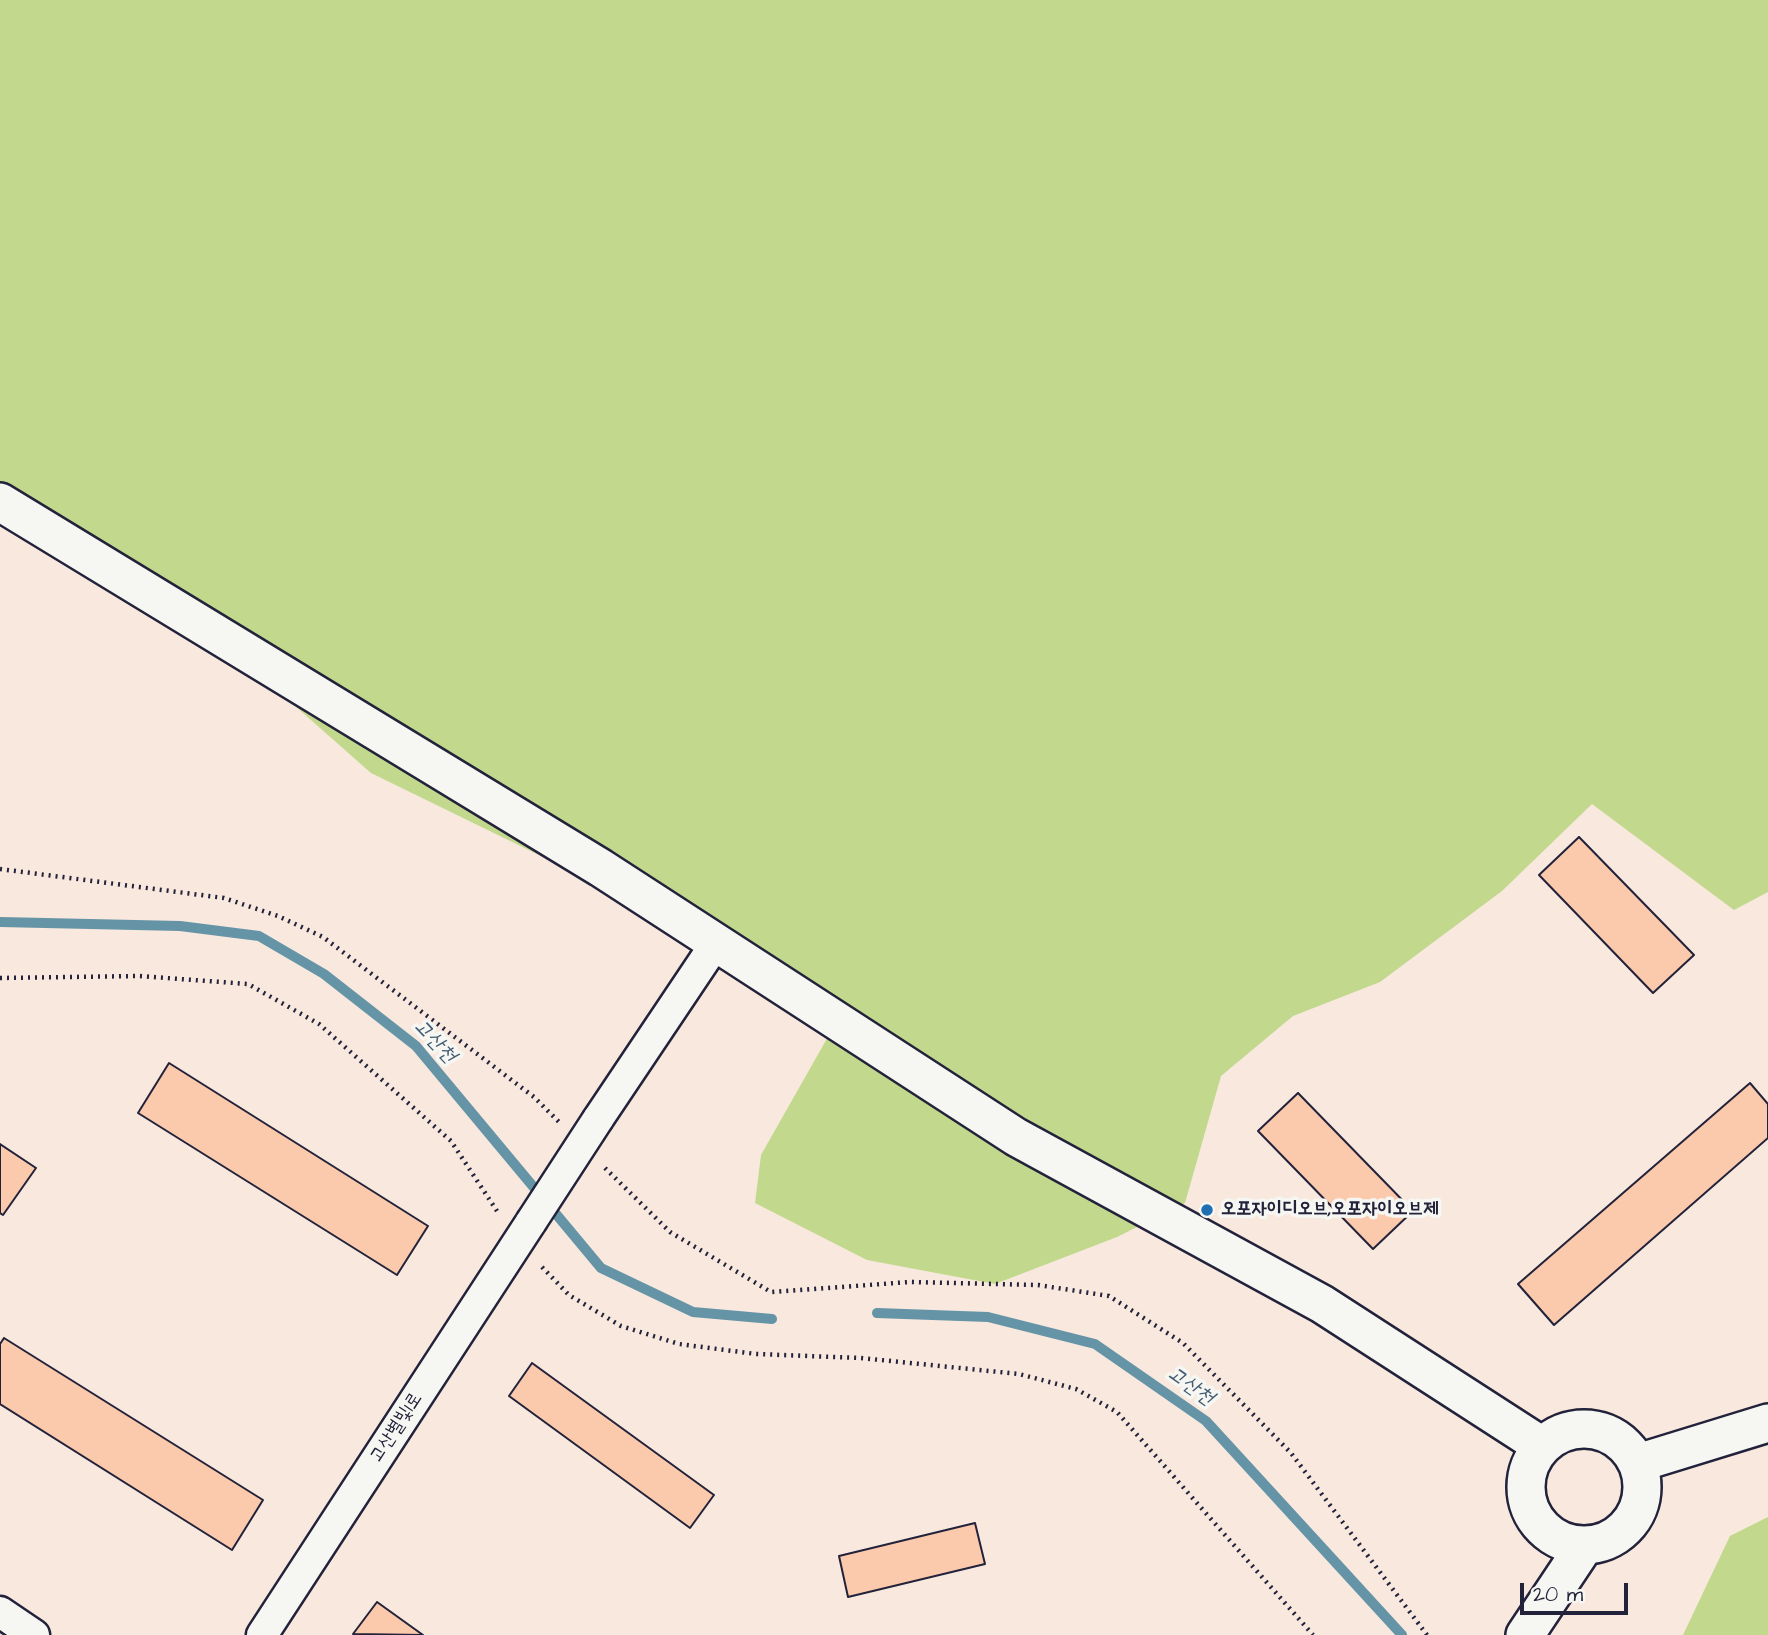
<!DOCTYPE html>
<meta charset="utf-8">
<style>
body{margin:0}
#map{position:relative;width:1768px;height:1635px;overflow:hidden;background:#f8e8dd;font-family:"Architects Daughter",sans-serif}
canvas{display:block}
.scale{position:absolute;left:1520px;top:1583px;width:108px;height:32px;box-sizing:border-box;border:4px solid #22223b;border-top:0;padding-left:9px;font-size:21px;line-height:24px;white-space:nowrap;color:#22223b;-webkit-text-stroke:5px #f6f6f2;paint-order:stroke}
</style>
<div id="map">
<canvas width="1768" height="1635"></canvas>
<div class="scale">20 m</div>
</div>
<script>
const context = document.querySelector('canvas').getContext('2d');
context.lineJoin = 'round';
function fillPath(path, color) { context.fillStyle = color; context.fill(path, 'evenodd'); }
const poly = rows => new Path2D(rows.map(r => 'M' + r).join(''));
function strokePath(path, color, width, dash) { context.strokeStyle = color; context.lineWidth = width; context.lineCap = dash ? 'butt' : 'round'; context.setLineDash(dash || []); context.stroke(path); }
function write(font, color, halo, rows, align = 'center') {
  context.font = font + ' "Architects Daughter","Poor Story",sans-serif'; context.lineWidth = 7; context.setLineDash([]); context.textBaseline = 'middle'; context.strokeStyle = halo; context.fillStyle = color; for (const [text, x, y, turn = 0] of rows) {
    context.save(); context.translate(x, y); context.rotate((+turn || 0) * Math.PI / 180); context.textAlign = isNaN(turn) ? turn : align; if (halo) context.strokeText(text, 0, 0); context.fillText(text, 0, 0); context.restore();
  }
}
const green = poly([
 [0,0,1768,0,1768,892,1734,910,1592,804,1502,891,1380,982,1293,1016,1221,1076,1185,1203,1117,1237,995,1284,867,1260,755,1203,761,1155,846,1005,371,773,218,638,0,516],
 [1768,1517,1768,1635,1683,1635,1730,1536]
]);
const stream = poly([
 [0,922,180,926,259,936,324,974,416,1046,601,1268,693,1312,772,1319],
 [877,1313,988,1317,1095,1344,1206,1421,1402,1635]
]);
const building = poly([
 [1579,837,1694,955,1653,993,1539,875,1579,837],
 [169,1063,428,1226,397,1275,138,1113,169,1063],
 [1750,1083,1768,1104,1768,1138,1554,1325,1518,1284,1750,1083],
 [1298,1093,1413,1211,1373,1249,1258,1131,1298,1093],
 [0,1144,36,1168,3,1215,0,1213,0,1144],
 [4,1338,263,1500,232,1550,0,1404,0,1344,4,1338],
 [532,1363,714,1495,690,1528,509,1396,532,1363],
 [975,1523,985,1564,848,1597,839,1556,975,1523],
 [377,1602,423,1635,353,1634,377,1602]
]);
const path = poly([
 [0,869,224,898,278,916,323,937,534,1097,559,1122],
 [0,978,139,976,248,984,319,1024,451,1141,497,1211],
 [605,1168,670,1232,771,1292,910,1282,1038,1285,1109,1296,1183,1343,1291,1453,1427,1635],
 [542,1267,569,1295,621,1326,679,1344,756,1354,861,1358,1019,1374,1076,1389,1117,1412,1313,1635]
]);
const minor = poly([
 [598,1119,716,943],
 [0,1612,34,1635],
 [262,1635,531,1222]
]);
const tertiary = poly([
 [0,502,601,868,1016,1137,1322,1304,1542,1446],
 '1526 1487a58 58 0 1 1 116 0a58 58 0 1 1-116 0Z',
 [1638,1463,1768,1423],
 [1525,1635,1585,1545]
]);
const minorBridge = poly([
 [531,1222,598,1119]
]);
const markers = [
 [1207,1210,7,"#1f6fb2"]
];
const poiNames = [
 ["오포자이디오브,오포자이오브제",1221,1210]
];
const streetNames = [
 ["고산별빛1로",397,1428,-57]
];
const waterNames = [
 ["고산천",434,1042,46],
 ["고산천",1190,1387,35]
];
fillPath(green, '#c2d88d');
strokePath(stream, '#6594a6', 10);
fillPath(building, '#fbc9ab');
strokePath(building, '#22223b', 2);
strokePath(minor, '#22223b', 35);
strokePath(tertiary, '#22223b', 42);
strokePath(path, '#22223b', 4.5, [2, 5]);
strokePath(minor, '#f6f6f2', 30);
strokePath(tertiary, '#f6f6f2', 37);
strokePath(minorBridge, '#22223b', 35, []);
strokePath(minorBridge, '#f6f6f2', 30);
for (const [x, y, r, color] of markers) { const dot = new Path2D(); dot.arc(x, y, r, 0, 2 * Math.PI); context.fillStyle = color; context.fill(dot); strokePath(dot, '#f6f6f2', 2.5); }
write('bold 19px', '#22223b', '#f6f6f2', poiNames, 'left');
write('19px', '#22223b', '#f6f6f2', streetNames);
write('italic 21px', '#435b71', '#f6f6f2', waterNames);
</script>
